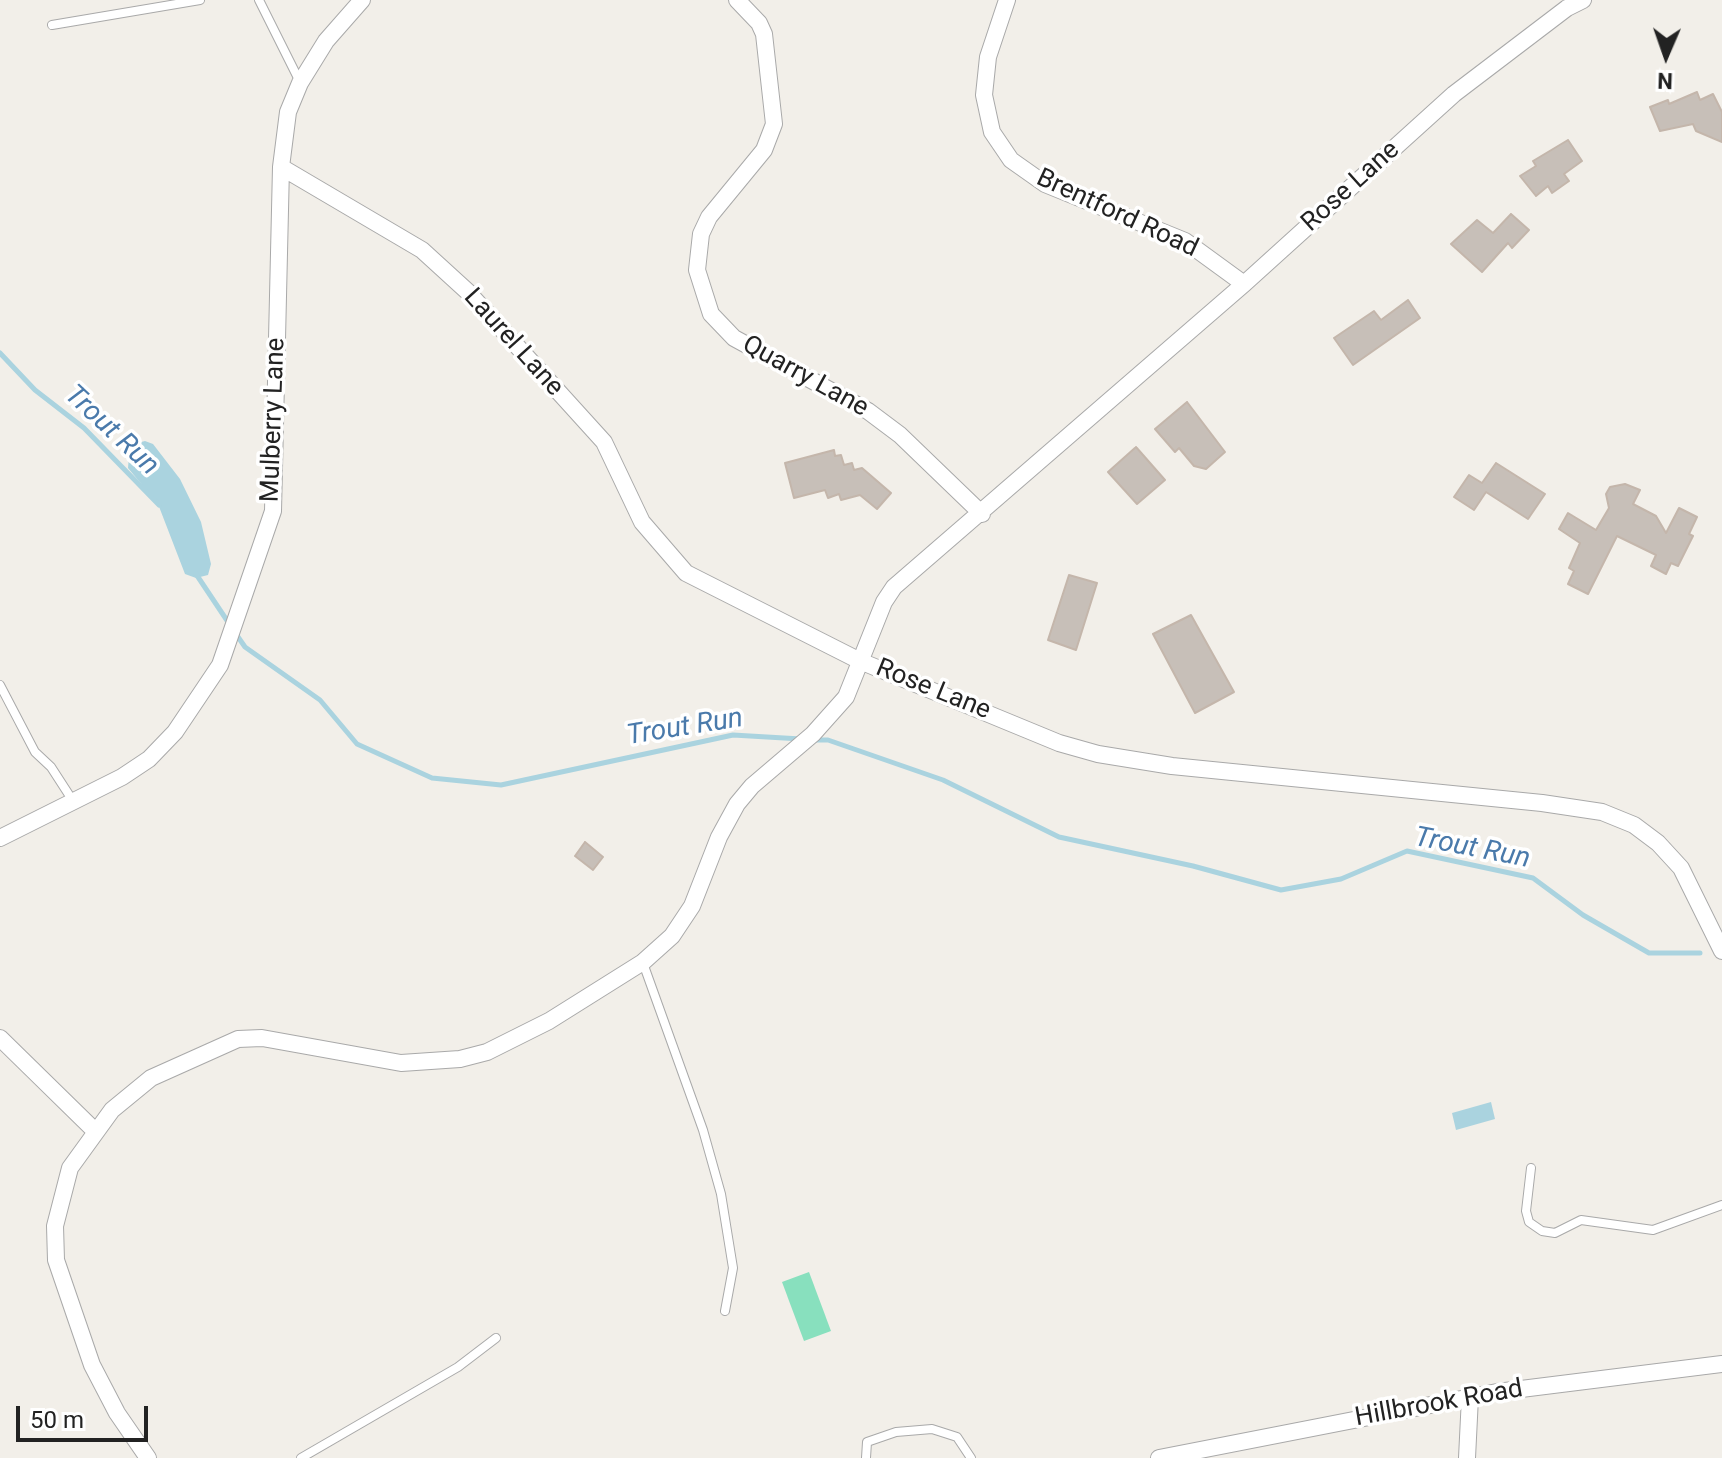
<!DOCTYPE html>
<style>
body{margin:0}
#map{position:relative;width:1722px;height:1458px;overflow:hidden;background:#f2efe9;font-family:Roboto,sans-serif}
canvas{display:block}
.north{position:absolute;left:1626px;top:16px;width:80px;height:80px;-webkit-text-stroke:6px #fff;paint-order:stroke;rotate:182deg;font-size:22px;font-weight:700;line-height:32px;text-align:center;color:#222}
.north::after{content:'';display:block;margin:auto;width:28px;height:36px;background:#222;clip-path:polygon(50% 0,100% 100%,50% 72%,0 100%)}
.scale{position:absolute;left:16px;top:1406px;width:132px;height:36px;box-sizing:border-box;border:4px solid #222;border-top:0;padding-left:10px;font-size:24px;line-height:28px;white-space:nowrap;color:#222;-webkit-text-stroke:6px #fff;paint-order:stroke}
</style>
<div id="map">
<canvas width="1722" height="1458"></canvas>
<div class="north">N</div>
<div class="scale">50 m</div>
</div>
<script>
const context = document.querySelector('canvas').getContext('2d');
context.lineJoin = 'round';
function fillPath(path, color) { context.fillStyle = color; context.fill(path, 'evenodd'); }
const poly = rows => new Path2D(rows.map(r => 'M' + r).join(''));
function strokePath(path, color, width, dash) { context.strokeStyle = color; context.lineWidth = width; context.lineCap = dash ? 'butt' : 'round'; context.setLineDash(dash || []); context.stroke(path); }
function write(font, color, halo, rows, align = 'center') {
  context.font = font + ' Roboto,sans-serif'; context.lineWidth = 7; context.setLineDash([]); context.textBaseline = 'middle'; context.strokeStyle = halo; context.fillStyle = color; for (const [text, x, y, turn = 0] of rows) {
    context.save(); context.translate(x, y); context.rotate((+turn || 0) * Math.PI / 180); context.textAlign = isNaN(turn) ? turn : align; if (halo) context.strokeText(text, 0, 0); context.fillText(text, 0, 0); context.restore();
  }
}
const pitch = poly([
 [809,1272,831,1331,804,1341,782,1282]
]);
const water = poly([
 [145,441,153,444,180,479,201,522,211,564,208,575,196,578,185,574,158,504,128,468,130,445],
 [1491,1102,1495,1119,1456,1130,1452,1113]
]);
const stream = poly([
 [0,353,35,390,84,428,159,505],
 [196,574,230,625],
 [236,634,245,647,320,700,357,744,432,778,501,785,733,735,801,739],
 [815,740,828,740,943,780,1059,837,1193,866,1281,890,1341,879,1407,851,1533,878,1583,915,1649,953,1700,953]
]);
const building = poly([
 [1697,92,1700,100,1713,94,1722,112,1722,142,1696,131,1693,124,1660,131,1650,107,1668,100,1669,104,1697,92],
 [1568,140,1582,161,1564,174,1569,181,1552,193,1548,186,1536,196,1520,176,1536,166,1533,161,1568,140],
 [1511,214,1529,230,1512,248,1508,243,1482,272,1451,244,1477,220,1493,233,1511,214],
 [1408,300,1420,318,1353,365,1334,338,1374,311,1381,320,1408,300],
 [1187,402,1225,452,1206,469,1194,466,1179,448,1175,452,1155,429,1187,402],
 [1136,447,1165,480,1137,504,1108,472,1136,447],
 [834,450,835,456,841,455,844,465,852,463,854,470,862,468,891,493,877,509,860,495,841,500,839,494,828,498,825,490,794,498,785,463,834,450],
 [1496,463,1545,494,1528,519,1486,492,1474,510,1454,497,1469,475,1482,483,1496,463],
 [1625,484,1640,490,1633,504,1656,516,1666,533,1679,508,1697,517,1689,534,1693,536,1678,566,1671,563,1666,574,1651,566,1656,555,1617,536,1588,594,1568,584,1574,571,1569,568,1580,543,1559,529,1568,513,1596,530,1609,508,1606,494,1610,487,1625,484],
 [1069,575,1097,583,1076,650,1048,640,1069,575],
 [1191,615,1234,692,1195,713,1153,634,1191,615],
 [585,842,603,857,593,870,575,856,585,842]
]);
const service = poly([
 [259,0,300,82],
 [52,25,200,0],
 [0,685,35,752,51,767,73,801],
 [643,963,703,1130,721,1194,733,1268,725,1311],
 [1531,1168,1526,1211,1529,1222,1542,1231,1555,1233,1581,1220,1653,1230,1722,1205],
 [301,1458,458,1367,496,1338],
 [866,1458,867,1442,896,1432,932,1429,957,1437,971,1458]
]);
const minor = poly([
 [362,0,326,41,300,83,288,112,281,167,422,250,468,292,604,442,642,522,686,573,860,661,1059,743,1098,754,1172,766,1542,803,1602,812,1634,825,1658,843,1681,868,1722,951],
 [737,0,759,23,764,34,774,124,764,150,709,217,701,234,697,270,711,314,734,338,868,411,900,435,982,514],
 [1007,0,988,57,984,95,992,132,1011,160,1045,184,1185,241,1244,284],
 [0,838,122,777,149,759,175,732,220,665,273,511,281,167],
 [0,1038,94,1130],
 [148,1458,117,1413,92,1365,56,1260,55,1226,70,1168,112,1110,151,1078,238,1039,262,1038,401,1063,460,1059,487,1052,549,1021,643,962,672,936,692,906,719,837,737,804,752,786,813,734,846,697,884,602,894,587,1244,284,1454,94,1567,8,1583,0],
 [1159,1458,1497,1392,1722,1364],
 [1467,1458,1470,1397]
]);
const streetNames = [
 ["Rose Lane",1351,187,-42],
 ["Brentford Road",1117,214,25],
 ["Laurel Lane",513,343,48],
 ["Quarry Lane",805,377,29],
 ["Mulberry Lane",274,420,-88],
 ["Rose Lane",933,690,22],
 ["Hillbrook Road",1439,1404,-10]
];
const waterNames = [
 ["Trout Run",111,431,43],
 ["Trout Run",685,728,-9],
 ["Trout Run",1472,849,11]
];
fillPath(pitch, '#88e0be');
fillPath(water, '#aad3df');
strokePath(stream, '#aad3df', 5);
fillPath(building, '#c7bfb8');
strokePath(building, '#c4b6ab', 2);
strokePath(service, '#a9a9a9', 10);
strokePath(minor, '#a9a9a9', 18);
strokePath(service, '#fff', 8);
strokePath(minor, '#fff', 16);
write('26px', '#222', '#fff', streetNames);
write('italic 28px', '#4a7aab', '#fff', waterNames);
</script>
